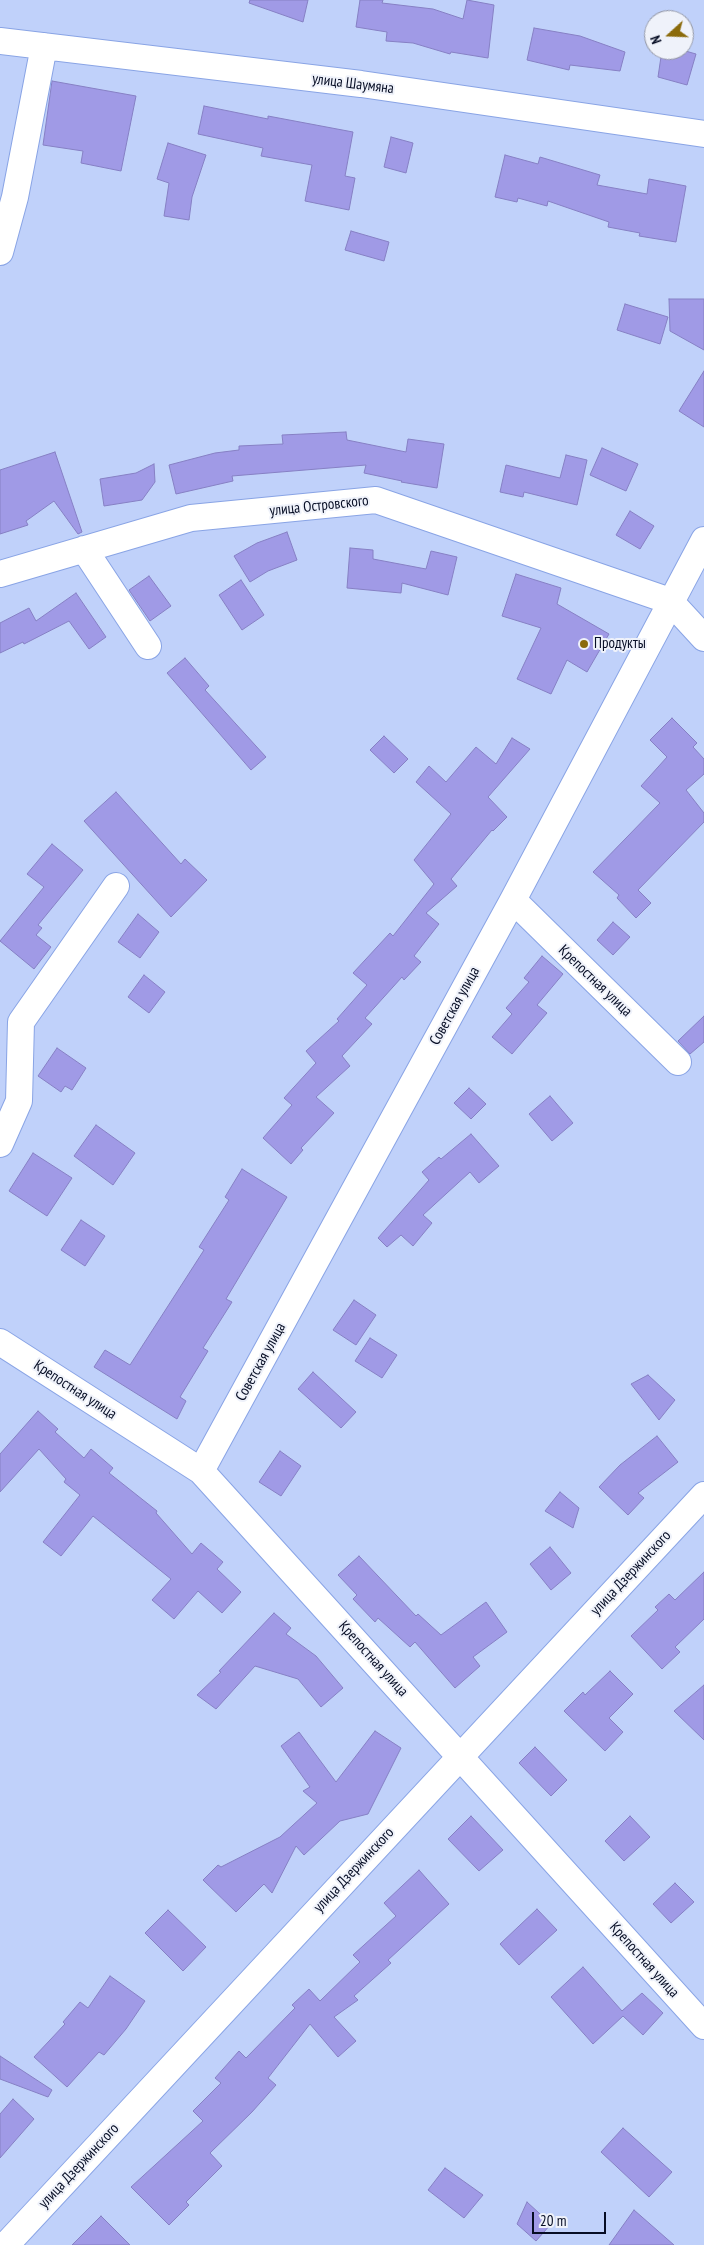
<!DOCTYPE html>
<meta charset="utf-8">
<style>
body{margin:0}
#map{position:relative;width:704px;height:2245px;overflow:hidden;background:#c0d1fa;font-family:"PT Sans Narrow",sans-serif}
canvas{display:block}
.north{position:absolute;left:644px;top:10px;width:50px;height:50px;box-sizing:border-box;background:#eff2fa;border:1px solid #9296a4;border-radius:50%;rotate:250deg;font-size:14px;font-weight:700;line-height:20px;text-align:center;color:#060d24}
.north::after{content:'';display:block;margin:auto;width:18px;height:22px;background:#8b6b0b;clip-path:polygon(50% 0,100% 100%,50% 72%,0 100%)}
.scale{position:absolute;left:532px;top:2212px;width:74px;height:22px;box-sizing:border-box;border:2px solid #060d24;border-top:0;padding-left:6px;font-size:15px;line-height:18px;white-space:nowrap;color:#060d24;-webkit-text-stroke:4px #eff2fa;paint-order:stroke}
</style>
<div id="map">
<canvas width="704" height="2245"></canvas>
<div class="north">N</div>
<div class="scale">20 m</div>
</div>
<script>
const context = document.querySelector('canvas').getContext('2d');
context.lineJoin = 'round';
function fillPath(path, color) { context.fillStyle = color; context.fill(path, 'evenodd'); }
const poly = rows => new Path2D(rows.map(r => 'M' + r).join(''));
function strokePath(path, color, width, dash) { context.strokeStyle = color; context.lineWidth = width; context.lineCap = dash ? 'butt' : 'round'; context.setLineDash(dash || []); context.stroke(path); }
function write(font, color, halo, rows, align = 'center') {
  context.font = font + ' "PT Sans Narrow",sans-serif'; context.lineWidth = 4; context.setLineDash([]); context.textBaseline = 'middle'; context.strokeStyle = halo; context.fillStyle = color; for (const [text, x, y, turn = 0] of rows) {
    context.save(); context.translate(x, y); context.rotate((+turn || 0) * Math.PI / 180); context.textAlign = isNaN(turn) ? turn : align; if (halo) context.strokeText(text, 0, 0); context.fillText(text, 0, 0); context.restore();
  }
}
const building = poly([
 [250,0,308,0,303,22,249,3,250,0],
 [360,0,383,0,382,3,433,9,463,19,467,0,494,5,488,58,451,52,450,54,413,43,386,41,387,32,356,27,360,0],
 [534,28,580,36,625,52,620,71,570,65,569,70,527,60,534,28],
 [662,50,682,50,696,54,687,85,658,77,662,50],
 [52,81,136,96,121,171,81,163,83,151,43,145,52,81],
 [204,106,268,119,268,116,353,132,345,176,355,178,349,210,305,201,312,165,261,156,263,148,198,134,204,106],
 [391,137,413,143,406,173,384,167,391,137],
 [168,143,206,155,192,197,189,220,164,216,169,183,157,179,168,143],
 [505,155,538,164,540,157,600,175,597,185,647,194,649,179,686,186,676,242,639,236,640,233,608,227,609,222,548,201,547,206,518,198,517,202,495,197,505,155],
 [351,231,389,242,384,261,345,250,351,231],
 [669,299,704,299,704,350,670,331,669,299],
 [625,304,668,317,660,344,617,330,625,304],
 [704,371,704,427,679,411,704,371],
 [346,432,347,440,406,452,408,439,444,444,437,488,401,482,402,481,364,473,366,465,232,476,233,481,176,494,169,465,215,453,239,450,239,446,283,444,282,435,346,432],
 [602,448,638,464,626,491,590,475,602,448],
 [55,452,82,532,78,534,54,501,26,521,28,525,0,534,0,470,55,452],
 [566,455,587,460,577,505,524,492,523,497,500,492,506,465,560,478,566,455],
 [154,464,155,482,142,500,104,506,100,479,136,473,154,464],
 [630,511,654,526,640,549,616,535,630,511],
 [287,532,297,560,268,571,250,582,234,556,257,543,287,532],
 [350,548,373,550,373,559,426,569,431,551,457,557,448,595,402,583,401,593,347,588,350,548],
 [516,574,561,588,557,604,609,634,587,672,567,660,551,694,517,679,541,628,502,616,516,574],
 [149,576,171,606,150,621,129,590,149,576],
 [241,580,264,615,242,630,219,595,241,580],
 [76,593,106,637,89,649,69,621,24,644,23,642,0,653,0,623,29,608,36,621,76,593],
 [185,658,209,686,205,690,266,757,251,770,167,673,185,658],
 [672,718,697,743,693,747,704,759,704,774,686,790,704,813,704,822,638,890,651,903,636,918,617,898,619,895,593,872,660,803,641,786,667,757,650,740,672,718],
 [384,736,408,759,394,773,370,750,384,736],
 [512,738,530,749,488,797,507,817,493,831,492,830,451,879,457,886,426,913,439,924,414,956,421,962,404,980,402,977,365,1018,372,1024,342,1056,350,1066,316,1097,334,1113,301,1148,303,1150,291,1164,263,1138,292,1105,284,1098,316,1063,306,1051,339,1021,337,1019,367,985,353,973,390,933,393,936,434,884,414,860,451,814,416,782,429,766,446,782,476,747,496,764,512,738],
 [116,792,181,864,185,859,207,880,171,917,84,821,116,792],
 [52,844,83,870,38,925,42,928,36,935,51,947,34,969,0,941,44,887,27,874,52,844],
 [138,914,159,932,140,958,118,942,138,914],
 [613,922,630,937,613,955,597,940,613,922],
 [542,956,563,974,537,1005,547,1013,512,1054,492,1037,512,1014,506,1008,529,982,524,978,542,956],
 [144,975,165,992,149,1013,128,997,144,975],
 [704,1016,704,1042,690,1054,678,1041,704,1016],
 [57,1048,86,1068,72,1090,65,1086,61,1092,38,1076,57,1048],
 [469,1088,486,1104,471,1119,454,1103,469,1088],
 [550,1096,573,1123,552,1141,529,1114,550,1096],
 [96,1125,135,1153,113,1185,74,1156,96,1125],
 [471,1134,499,1166,479,1183,470,1172,423,1215,432,1223,413,1246,401,1235,387,1247,378,1238,429,1180,422,1172,439,1157,441,1159,471,1134],
 [33,1153,72,1178,47,1216,9,1191,33,1153],
 [242,1169,287,1197,226,1299,232,1302,203,1348,208,1351,180,1397,186,1401,177,1419,94,1367,105,1350,130,1365,204,1250,199,1247,229,1200,225,1197,242,1169],
 [81,1220,105,1236,85,1266,61,1250,81,1220],
 [354,1300,376,1315,356,1345,333,1330,354,1300],
 [370,1338,397,1355,382,1378,355,1361,370,1338],
 [313,1372,356,1412,341,1428,298,1389,313,1372],
 [648,1375,675,1400,659,1420,631,1384,648,1375],
 [38,1411,58,1429,55,1432,84,1458,91,1449,113,1468,109,1473,157,1511,156,1513,192,1554,201,1543,223,1562,217,1569,241,1592,222,1613,198,1591,174,1619,152,1600,171,1579,93,1516,61,1556,43,1542,80,1495,64,1482,66,1479,39,1449,0,1492,0,1454,38,1411],
 [657,1436,678,1462,638,1493,644,1498,628,1515,599,1487,620,1465,657,1436],
 [280,1451,301,1466,281,1496,259,1482,280,1451],
 [560,1492,579,1508,573,1528,545,1511,560,1492],
 [550,1547,571,1573,551,1590,530,1564,550,1547],
 [359,1556,416,1616,418,1614,441,1635,486,1602,507,1632,473,1657,480,1666,455,1688,415,1642,410,1647,378,1618,375,1622,353,1599,357,1595,338,1575,359,1556],
 [704,1572,704,1619,675,1647,680,1652,662,1669,631,1636,658,1610,655,1607,669,1594,675,1600,704,1572],
 [274,1613,291,1628,286,1634,316,1656,343,1688,321,1707,298,1679,255,1666,216,1709,197,1695,221,1672,219,1671,274,1613],
 [610,1671,633,1694,609,1718,623,1732,605,1751,564,1711,583,1692,585,1695,610,1671],
 [704,1685,704,1740,674,1711,704,1685],
 [375,1731,401,1748,368,1814,340,1821,304,1855,296,1846,272,1893,264,1884,236,1912,203,1880,218,1865,221,1867,280,1837,317,1803,303,1791,310,1787,281,1746,299,1732,336,1782,375,1731],
 [535,1747,567,1780,551,1796,519,1763,535,1747],
 [471,1816,503,1850,479,1871,448,1839,471,1816],
 [630,1816,650,1837,624,1861,605,1841,630,1816],
 [419,1870,449,1904,388,1960,391,1963,354,1996,358,2000,334,2017,356,2041,338,2057,310,2024,268,2078,276,2085,252,2112,210,2153,222,2166,186,2202,189,2205,169,2225,131,2187,203,2121,193,2111,221,2083,215,2078,239,2051,246,2058,295,2008,292,2005,309,1989,320,2001,360,1962,353,1955,396,1916,384,1903,419,1870],
 [675,1883,694,1902,671,1923,653,1904,675,1883],
 [537,1909,557,1930,519,1965,500,1944,537,1909],
 [168,1910,206,1947,183,1971,145,1933,168,1910],
 [583,1967,622,2011,642,1993,663,2013,643,2035,623,2016,593,2044,551,1997,583,1967],
 [110,1976,145,2001,126,2029,104,2055,99,2052,67,2087,34,2057,65,2024,63,2022,80,2002,88,2008,110,1976],
 [0,2056,52,2090,48,2097,0,2079,0,2056],
 [13,2099,34,2119,0,2158,0,2114,13,2099],
 [623,2128,672,2172,649,2197,601,2152,623,2128],
 [445,2168,483,2195,464,2218,428,2190,445,2168],
 [527,2202,551,2224,536,2241,517,2224,527,2202],
 [634,2210,674,2245,609,2245,634,2210],
 [101,2216,130,2245,72,2245,101,2216]
]);
const minor = poly([
 [0,41,361,84,704,134],
 [0,252,15,197,44,46],
 [84,549,148,646],
 [0,574,191,518,376,500,670,601,704,638],
 [513,900,678,1062],
 [0,1144,19,1101,21,1022,116,886],
 [0,1342,201,1471,704,2026],
 [201,1471,513,900,704,540],
 [6,2245,704,1495]
]);
const markers = [
 [584,644,5,"#8b6b0b"]
];
const streetNames = [
 ["улица Шаумяна",353,84,7],
 ["улица Островского",319,506,-6],
 ["Крепостная улица",595,981,44],
 ["Советская улица",455,1006,-61],
 ["Советская улица",261,1362,-61],
 ["Крепостная улица",75,1390,33],
 ["улица Дзержинского",631,1573,-47],
 ["Крепостная улица",373,1659,48],
 ["улица Дзержинского",354,1870,-47],
 ["Крепостная улица",644,1960,48],
 ["улица Дзержинского",79,2166,-47]
];
const poiNames = [
 ["Продукты",594,644]
];
fillPath(building, '#a09ae6');
strokePath(building, '#8680c4', 1);
strokePath(minor, '#89a4e5', 28);
strokePath(minor, '#fff', 26);
for (const [x, y, r, color] of markers) { const dot = new Path2D(); dot.arc(x, y, r, 0, 2 * Math.PI); context.fillStyle = color; context.fill(dot); strokePath(dot, '#eff2fa', 2); }
write('15px', '#060d24', '#eff2fa', streetNames);
write('15px', '#060d24', '#eff2fa', poiNames, 'left');
</script>
